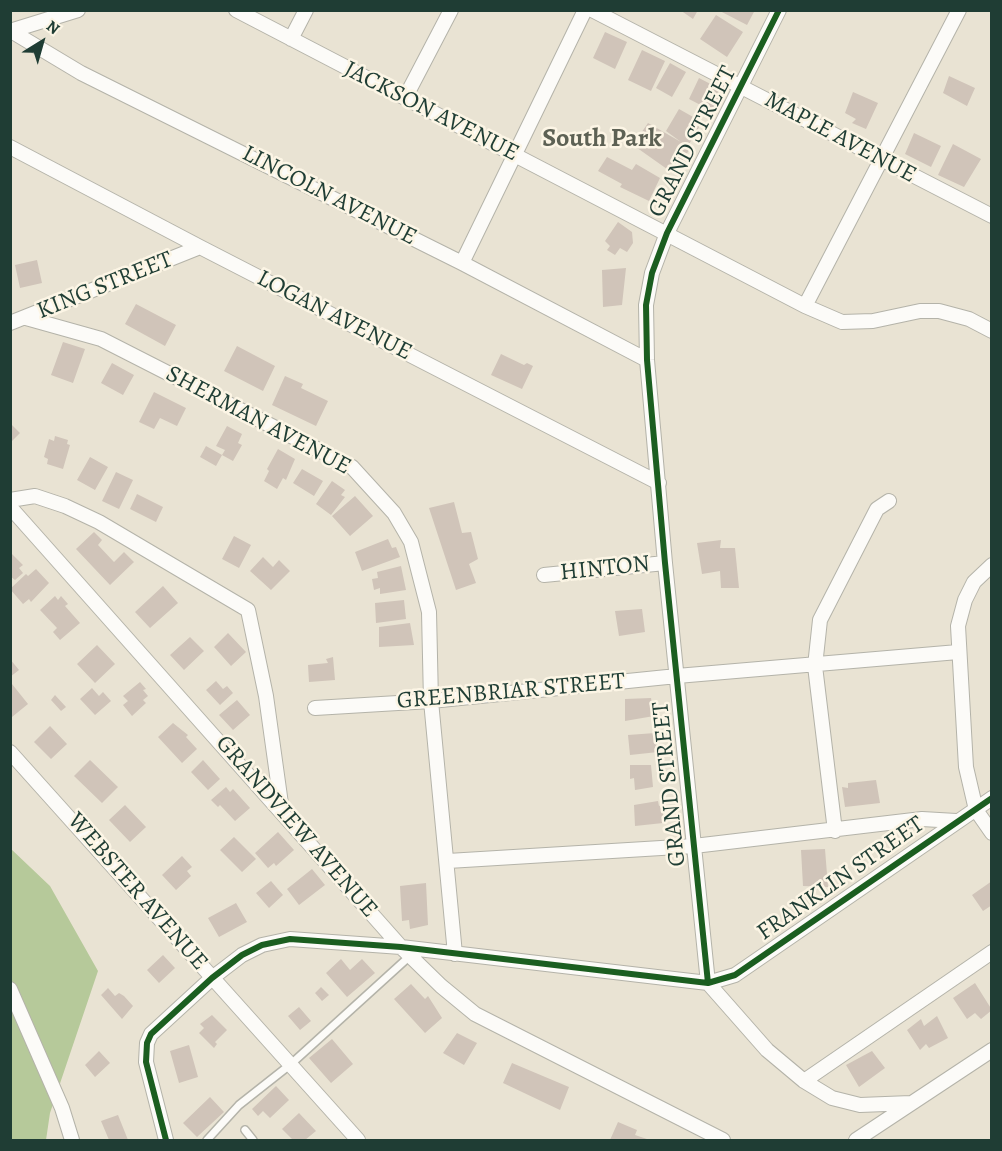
<!DOCTYPE html>
<style>
body{margin:0}
#map{position:relative;width:1002px;height:1151px;overflow:hidden;background:#e9e3d3;font-family:Alegreya,serif}
canvas{display:block}
.frame{position:absolute;inset:0;border:12px solid #1f3d34;pointer-events:none}
.north{position:absolute;left:12px;top:12px;width:60px;height:60px;-webkit-text-stroke:4px #fcf5e5;paint-order:stroke;rotate:37deg;font-size:16px;font-weight:700;line-height:24px;text-align:center;color:#1f3d34}
.north::after{content:'';display:block;margin:auto;width:21px;height:27px;background:#1f3d34;clip-path:polygon(50% 0,100% 100%,50% 72%,0 100%)}
</style>
<div id="map">
<canvas width="1002" height="1151"></canvas>
<div class="frame"></div>
<div class="north">N</div>
</div>
<script>
const context = document.querySelector('canvas').getContext('2d');
context.lineJoin = 'round';
function fillPath(path, color) { context.fillStyle = color; context.fill(path, 'evenodd'); }
const poly = rows => new Path2D(rows.map(r => 'M' + r).join(''));
function strokePath(path, color, width, dash) { context.strokeStyle = color; context.lineWidth = width; context.lineCap = dash ? 'butt' : 'round'; context.setLineDash(dash || []); context.stroke(path); }
function write(font, color, halo, rows, align = 'center') {
  context.font = font + ' Alegreya,serif'; context.lineWidth = 5; context.setLineDash([]); context.textBaseline = 'middle'; context.strokeStyle = halo; context.fillStyle = color; for (const [text, x, y, turn = 0] of rows) {
    context.save(); context.translate(x, y); context.rotate((+turn || 0) * Math.PI / 180); context.textAlign = isNaN(turn) ? turn : align; if (halo) context.strokeText(text, 0, 0); context.fillText(text, 0, 0); context.restore();
  }
}
const forest = poly([
 [10,848,50,886,98,971,50,1113,46,1140,11,1140]
]);
const building = poly([
 [680,10,698,10,693,19],
 [718,10,755,10,747,25],
 [716,15,743,32,727,57,700,39],
 [605,32,627,42,615,69,593,58],
 [642,50,665,61,651,91,628,80],
 [670,63,686,72,672,97,656,88],
 [949,76,975,88,967,106,943,93],
 [699,78,724,91,714,112,689,99],
 [853,92,878,103,866,129,852,123,856,119,845,113],
 [679,109,702,122,688,146,691,147,674,174,633,145,648,123,681,142,666,131],
 [914,133,941,146,931,167,905,154],
 [953,144,981,159,964,187,938,175],
 [607,157,632,170,636,164,660,178,649,201,620,187,622,184,598,171],
 [618,222,632,232,633,243,627,252,620,248,615,255,607,250,610,246,605,241],
 [37,260,42,283,20,288,15,265],
 [626,268,622,305,603,307,602,270],
 [136,304,176,325,165,346,125,324],
 [63,342,85,349,73,383,51,375],
 [237,346,275,366,263,391,224,371],
 [501,354,524,365,527,363,533,366,522,389,491,375],
 [112,363,134,375,123,395,101,383],
 [285,376,303,384,301,388,328,401,316,426,272,405],
 [154,392,186,408,177,426,160,418,154,429,139,422],
 [10,423,20,433,10,443],
 [227,426,242,434,238,443,242,445,233,461,222,455,225,450,216,446],
 [55,436,68,440,67,444,70,445,63,469,47,464,48,459,44,457,49,439,54,441],
 [206,446,222,455,216,466,200,457],
 [278,449,295,459,286,480,283,478,277,489,264,481,269,471,267,469],
 [90,457,108,467,95,490,77,480],
 [302,469,323,481,314,496,293,483],
 [116,472,133,480,119,509,102,501],
 [332,481,345,490,341,495,345,497,331,515,316,504],
 [137,494,163,507,156,522,130,509],
 [355,496,373,516,350,536,332,516],
 [454,502,462,533,471,532,478,559,469,564,476,583,456,590,429,508],
 [94,532,102,540,98,545,114,562,124,552,134,562,110,585,76,549],
 [234,536,251,545,239,568,222,559],
 [388,539,392,548,396,547,400,557,362,571,355,552],
 [721,540,720,548,735,548,739,588,721,588,720,571,702,574,697,543],
 [12,554,23,565,19,568,23,573,15,580,10,576],
 [263,557,273,567,279,560,290,571,271,590,250,571],
 [401,566,406,590,380,594,380,588,374,590,372,579,378,578,377,572],
 [36,569,49,583,31,602,29,599,23,604,10,589,26,574,28,576],
 [163,586,178,603,150,628,135,612],
 [55,596,58,600,61,596,68,604,65,606,80,623,60,640,53,632,57,628,40,610],
 [404,600,406,619,376,623,375,603],
 [642,609,645,632,619,636,615,611],
 [410,623,414,645,379,647,379,627],
 [228,633,246,652,231,666,214,647],
 [190,637,204,651,184,670,170,655],
 [97,645,115,664,95,683,77,664],
 [333,657,335,680,309,682,308,665,328,663,326,659],
 [10,659,19,670,10,677],
 [216,681,223,689,227,686,233,693,220,705,206,690],
 [140,682,146,689,143,690,148,696,143,700,146,703,132,716,123,705,128,701,123,696],
 [12,684,28,704,12,717,10,715],
 [92,688,99,696,103,692,111,701,95,715,80,699],
 [55,695,66,707,61,711,51,700],
 [651,698,654,716,625,721,625,699],
 [237,700,250,715,233,730,219,715],
 [173,723,188,735,186,737,197,749,182,763,158,737],
 [50,726,67,744,51,759,34,742],
 [655,733,658,752,630,755,628,735],
 [90,760,118,787,102,803,74,776],
 [203,760,220,779,208,790,191,772],
 [630,765,651,765,653,787,635,790,634,778,630,779],
 [876,780,880,803,845,807,842,787,848,788,848,783],
 [226,787,230,792,233,789,250,808,235,821,220,805,218,807,211,800],
 [658,801,659,806,663,805,663,823,635,826,634,805],
 [125,805,146,827,130,842,109,820],
 [278,832,294,850,276,866,274,863,268,868,255,853],
 [234,837,256,859,242,872,220,850],
 [825,849,828,887,803,886,801,850],
 [182,856,192,867,187,871,191,876,176,890,162,875],
 [312,869,325,885,299,905,287,889],
 [271,881,283,895,269,908,256,893],
 [992,881,992,905,983,911,972,895],
 [426,883,428,925,410,929,409,920,402,921,400,886],
 [236,903,247,922,219,937,208,918],
 [163,955,175,968,159,983,147,970],
 [341,959,350,970,362,959,375,973,347,997,326,973],
 [975,983,992,1010,981,1019,975,1013,967,1019,953,998],
 [411,984,425,999,428,996,442,1018,425,1033,394,999],
 [321,987,329,995,322,1001,315,993],
 [108,988,115,996,119,993,124,996,133,1006,122,1019,101,995],
 [299,1007,311,1021,300,1030,288,1016],
 [212,1015,227,1030,215,1042,217,1044,214,1048,199,1033,204,1028,200,1024],
 [937,1016,948,1038,929,1048,926,1044,920,1050,907,1030,921,1019,924,1026],
 [457,1033,477,1043,464,1065,443,1053],
 [332,1039,353,1064,331,1083,309,1058],
 [189,1045,198,1077,179,1083,170,1051],
 [99,1051,110,1063,95,1077,85,1065],
 [872,1051,885,1068,859,1087,846,1065],
 [512,1063,569,1087,560,1110,503,1083],
 [276,1086,289,1100,270,1118,263,1111,258,1116,252,1109],
 [210,1097,224,1112,197,1137,183,1123],
 [299,1113,316,1131,305,1140,293,1140,282,1129],
 [118,1115,128,1140,109,1140,101,1121],
 [618,1122,637,1130,635,1135,650,1140,610,1140]
]);
const lane = poly([
 [245,1130,253,1140],
 [207,1140,239,1105,291,1064,411,955]
]);
const street = poly([
 [236,10,805,306,842,322,873,321,920,311,939,311,969,319,992,331],
 [592,10,992,216],
 [10,31,78,10],
 [11,31,81,73,462,263,647,360],
 [291,39,306,10],
 [405,98,451,10],
 [10,147,200,247,659,483],
 [462,263,585,10],
 [805,306,959,10],
 [26,318,101,339,352,467,394,513,411,542,429,612,431,701,455,954],
 [10,323,200,247],
 [10,500,35,496,65,506,99,522,248,610,266,696,282,811],
 [10,507,401,947,441,986,475,1014,723,1140],
 [992,565,974,582,965,600,958,626,966,767,976,810,992,833],
 [544,575,665,563],
 [315,708,431,701,677,676,958,652],
 [10,752,358,1140],
 [835,831,815,666,820,620,877,509,889,501],
 [448,861,694,846,922,819,956,821],
 [708,983,665,563,647,360,646,305,652,273,667,233,779,10],
 [708,983,767,1050,804,1081,832,1098,860,1105,911,1103],
 [10,989,62,1108,72,1140],
 [804,1081,992,952],
 [166,1140,146,1062,147,1043,151,1034,212,978,242,955,262,945,290,939,401,947,708,983,735,975,992,798],
 [856,1140,992,1050]
]);
const cycleway = poly([
 [708,983,665,563,647,360,646,305,652,273,667,233,779,10],
 [166,1140,146,1062,147,1043,151,1034,212,978,242,955,262,945,290,939,401,947,708,983,735,975,992,798]
]);
const streetNames = [
 ["JACKSON AVENUE",431,112,27],
 ["MAPLE AVENUE",840,138,28],
 ["GRAND STREET",693,142,-63],
 ["LINCOLN AVENUE",329,196,27],
 ["KING STREET",105,286,-22],
 ["LOGAN AVENUE",334,316,27],
 ["SHERMAN AVENUE",258,421,28],
 ["HINTON",605,569,-6],
 ["GREENBRIAR STREET",511,692,-5],
 ["GRAND STREET",670,784,-96],
 ["GRANDVIEW AVENUE",296,827,49],
 ["FRANKLIN STREET",841,879,-35],
 ["WEBSTER AVENUE",137,892,49]
];
const neighbourhoodNames = [
 ["South Park",602,140]
];
fillPath(forest, '#b6c99a');
fillPath(building, '#d0c4b9');
strokePath(lane, '#b4b3a9', 10);
strokePath(street, '#b4b3a9', 16);
strokePath(lane, '#fcfbf8', 7);
strokePath(street, '#fcfbf8', 14);
strokePath(cycleway, '#1b5e20', 6);
write('24px', '#1f3d34', '#fcf5e5', streetNames);
write('bold 26px', '#5d6154', '#fcf5e5', neighbourhoodNames);
</script>
